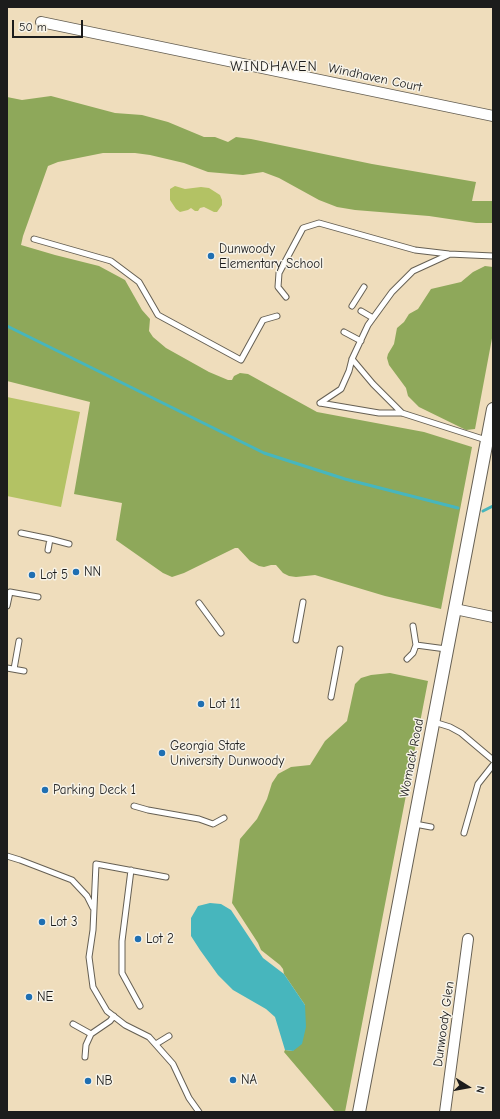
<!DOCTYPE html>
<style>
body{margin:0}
#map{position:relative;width:500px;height:1119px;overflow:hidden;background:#efddbc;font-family:"Comic Neue",sans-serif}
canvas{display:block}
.frame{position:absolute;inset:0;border:8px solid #1c1c1c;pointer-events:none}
.north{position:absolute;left:448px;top:1067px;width:40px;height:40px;-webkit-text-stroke:3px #f7f3e8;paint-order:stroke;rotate:101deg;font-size:11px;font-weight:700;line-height:16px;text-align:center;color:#1c1c1c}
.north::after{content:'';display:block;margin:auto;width:14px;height:18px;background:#1c1c1c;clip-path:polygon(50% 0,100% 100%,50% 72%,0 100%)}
.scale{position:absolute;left:12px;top:20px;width:71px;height:18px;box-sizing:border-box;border:2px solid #1c1c1c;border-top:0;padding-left:5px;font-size:12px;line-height:14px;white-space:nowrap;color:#1c1c1c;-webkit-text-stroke:3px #f7f3e8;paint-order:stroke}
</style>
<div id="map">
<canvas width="500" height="1119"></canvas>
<div class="frame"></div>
<div class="north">N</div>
<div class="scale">50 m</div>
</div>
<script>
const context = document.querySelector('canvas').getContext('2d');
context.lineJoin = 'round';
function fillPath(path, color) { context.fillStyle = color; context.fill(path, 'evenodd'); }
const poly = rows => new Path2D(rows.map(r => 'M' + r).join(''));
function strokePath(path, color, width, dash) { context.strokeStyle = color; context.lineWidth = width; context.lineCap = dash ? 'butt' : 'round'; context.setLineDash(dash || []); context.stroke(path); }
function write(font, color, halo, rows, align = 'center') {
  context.font = font + ' "Comic Neue",sans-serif'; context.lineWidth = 3; context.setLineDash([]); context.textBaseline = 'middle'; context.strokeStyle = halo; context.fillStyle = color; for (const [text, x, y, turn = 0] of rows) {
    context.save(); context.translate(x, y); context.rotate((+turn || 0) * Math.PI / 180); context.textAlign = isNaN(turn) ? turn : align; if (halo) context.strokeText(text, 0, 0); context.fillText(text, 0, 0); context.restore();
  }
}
const green = poly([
 [175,186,185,189,201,187,209,188,220,195,222,200,222,205,217,212,214,212,204,207,200,208,198,211,195,211,191,208,188,210,180,212,176,209,170,200,170,189],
 [7,397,80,412,61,507,7,496]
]);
const forest = poly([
 [51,96,115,113,142,115,168,122,204,137,215,137,228,142,236,137,251,139,372,164,476,182,472,201,493,201,493,223,476,223,429,216,355,210,337,207,319,200,279,178,263,172,243,175,208,172,184,163,150,155,135,153,103,153,58,162,48,166,23,236,21,245,55,255,99,266,125,280,142,310,150,319,149,331,153,337,166,348,209,372,228,380,232,380,234,376,240,373,248,374,317,412,424,432,472,447,441,609,385,596,315,575,296,577,289,576,283,573,276,565,271,565,264,567,259,566,250,561,238,548,235,548,184,573,172,577,163,573,116,540,122,503,74,494,90,402,7,381,7,97,22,100],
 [485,266,493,267,493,333,475,429,466,430,419,407,408,396,406,388,389,365,387,358,388,354,394,344,397,328,404,322,409,314,418,309,431,289,461,282,473,272],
 [390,673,428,681,345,1112,335,1112,284,1052,285,1050,293,1051,305,1005,284,974,283,969,280,965,261,950,258,943,232,903,240,839,257,819,267,799,272,783,278,774,291,767,310,765,325,741,347,721,355,684,361,678,371,675]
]);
const water = poly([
 [210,903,221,904,231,910,263,958,284,974,305,1005,306,1027,302,1044,293,1051,285,1050,275,1017,266,1009,233,990,218,975,200,950,191,936,191,918,198,906]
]);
const stream = poly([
 [7,326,264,453,345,479,458,508],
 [483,511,493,506]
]);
const service = poly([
 [34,239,111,261,139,282,158,315,241,360,263,320,277,316],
 [286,297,278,287,279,273,303,228,319,223,415,250,449,254,493,256],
 [352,306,364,287],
 [361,311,373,318],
 [344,332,361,341],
 [352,359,373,384,402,413],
 [320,403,341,389,349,371,352,359,368,325,392,292,413,271,448,255],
 [320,403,379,413,402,413,486,440],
 [21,533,50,539,48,550],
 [50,539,69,544],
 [199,603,221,633],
 [7,606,10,592,38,597],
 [296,640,303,602],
 [416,645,446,649],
 [407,659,413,653,416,645,413,626],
 [7,668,24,671],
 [14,669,19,641],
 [331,697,340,649],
 [434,722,450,727,461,733,493,760],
 [134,806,148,810,199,819,213,824,224,818],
 [415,824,431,827],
 [464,833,478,784,493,765],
 [7,856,20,860,72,880,87,896,93,908],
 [131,870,122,941,122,973,140,1006],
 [166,877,96,864,93,930,89,957,93,987,107,1011,125,1025,149,1037,173,1064,189,1098,199,1112],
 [73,1024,91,1034],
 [156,1044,169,1036],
 [85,1057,86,1045,91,1034,110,1021,114,1016]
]);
const minor = poly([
 [41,22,493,116],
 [455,609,493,617],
 [445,1112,468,939]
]);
const tertiary = poly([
 [359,1112,493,409]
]);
const markers = [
 [211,256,4,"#1f6fb2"],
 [76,572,4,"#1f6fb2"],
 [32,575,4,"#1f6fb2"],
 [201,704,4,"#1f6fb2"],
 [162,753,4,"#1f6fb2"],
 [45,790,4,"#1f6fb2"],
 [42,922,4,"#1f6fb2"],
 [138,939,4,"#1f6fb2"],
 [29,997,4,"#1f6fb2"],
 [233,1080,4,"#1f6fb2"],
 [88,1081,4,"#1f6fb2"]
];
const streetNames = [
 ["Windhaven Court",375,78,12],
 ["Womack Road",412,758,-79],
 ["Dunwoody Glen",444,1024,-82]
];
const poiNames = [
 ["Dunwoody",219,249],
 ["Elementary School",219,264],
 ["NN",84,572],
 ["Lot 5",40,575],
 ["Lot 11",209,704],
 ["Georgia State",170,746],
 ["University Dunwoody",170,761],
 ["Parking Deck 1",53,790],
 ["Lot 3",50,922],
 ["Lot 2",146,939],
 ["NE",37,997],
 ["NA",241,1080],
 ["NB",96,1081]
];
const neighbourhoodNames = [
 ["WINDHAVEN",274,67]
];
fillPath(green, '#b3c264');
fillPath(forest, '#8ea85a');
fillPath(water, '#47b6bd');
strokePath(stream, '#47b6bd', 3);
strokePath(service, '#666054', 7);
strokePath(minor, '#666054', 12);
strokePath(tertiary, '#666054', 14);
strokePath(service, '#fff', 5);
strokePath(minor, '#fff', 10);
strokePath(tertiary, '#fff', 12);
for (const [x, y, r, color] of markers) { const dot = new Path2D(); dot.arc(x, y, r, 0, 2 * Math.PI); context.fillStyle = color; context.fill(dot); strokePath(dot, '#f7f3e8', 1.5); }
write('13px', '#1c1c1c', '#f7f3e8', streetNames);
write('13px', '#1c1c1c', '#f7f3e8', poiNames, 'left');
context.letterSpacing = '1px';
write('14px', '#1c1c1c', '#f7f3e8', neighbourhoodNames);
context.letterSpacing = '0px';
</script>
